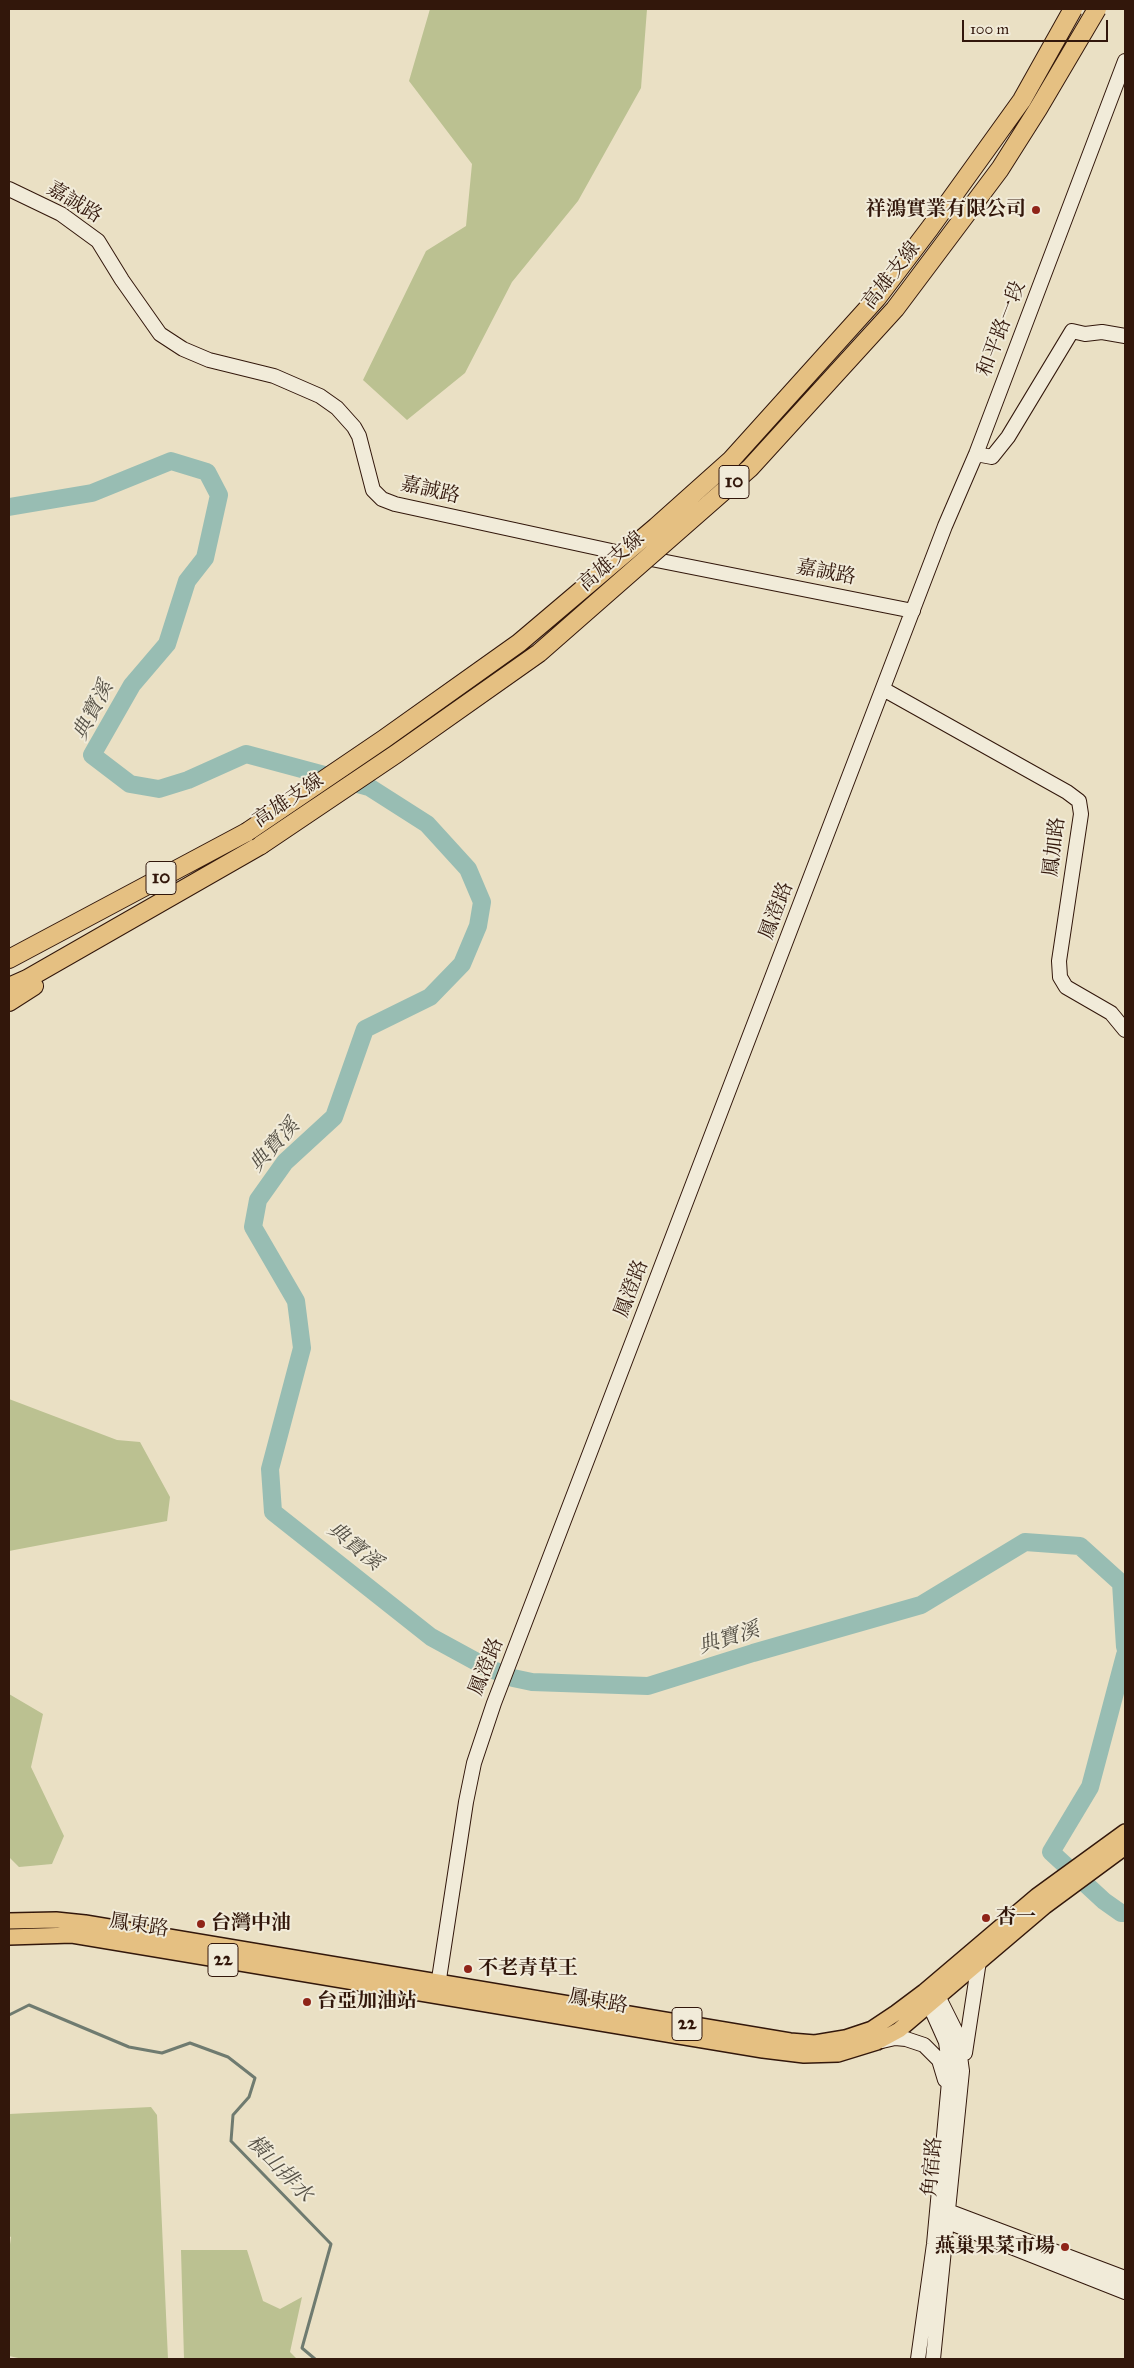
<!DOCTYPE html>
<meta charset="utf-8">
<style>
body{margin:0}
#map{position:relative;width:1134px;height:2368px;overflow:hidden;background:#eae0c4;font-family:"IM FELL Great Primer",serif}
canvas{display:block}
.frame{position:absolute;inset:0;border:10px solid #32170b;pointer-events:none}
.scale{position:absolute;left:962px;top:20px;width:146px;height:22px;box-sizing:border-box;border:2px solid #32170b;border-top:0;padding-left:6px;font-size:15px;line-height:18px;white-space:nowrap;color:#32170b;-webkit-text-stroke:4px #f1ebd9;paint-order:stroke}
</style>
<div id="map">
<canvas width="1134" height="2368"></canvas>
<div class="frame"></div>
<div class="scale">100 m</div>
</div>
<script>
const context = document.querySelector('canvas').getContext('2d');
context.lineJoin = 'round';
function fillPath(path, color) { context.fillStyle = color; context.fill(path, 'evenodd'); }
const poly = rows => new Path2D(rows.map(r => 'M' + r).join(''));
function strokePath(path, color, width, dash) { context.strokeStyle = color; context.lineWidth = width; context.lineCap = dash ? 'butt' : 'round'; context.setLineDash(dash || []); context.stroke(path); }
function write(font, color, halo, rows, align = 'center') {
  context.font = font + ' "IM FELL Great Primer","Noto Serif TC",serif'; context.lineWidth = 4; context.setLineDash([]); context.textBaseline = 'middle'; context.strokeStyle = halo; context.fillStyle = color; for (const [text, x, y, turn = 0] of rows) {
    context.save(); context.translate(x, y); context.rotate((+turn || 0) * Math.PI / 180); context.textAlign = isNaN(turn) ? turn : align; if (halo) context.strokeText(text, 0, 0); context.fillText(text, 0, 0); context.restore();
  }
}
const green = poly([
 [430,9,647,9,641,88,578,201,512,282,465,373,407,420,363,380,426,251,466,226,472,164,409,81],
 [9,1399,117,1440,140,1442,170,1497,167,1521,9,1551],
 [9,1694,43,1714,31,1767,64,1836,52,1864,19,1867,9,1857],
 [151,2107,157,2115,168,2359,23,2359,9,2356,9,2252,11,2237,9,2236,9,2114],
 [181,2250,247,2250,263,2301,280,2309,302,2297,290,2352,297,2359,184,2359]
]);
const stream = poly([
 [9,2015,29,2005,129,2047,162,2053,190,2043,228,2057,255,2078,249,2097,233,2115,231,2141,331,2244,302,2348,315,2359]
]);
const river = poly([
 [9,507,92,493,171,461,207,472,219,495,205,558,187,581,167,644,132,685,92,755,130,784,159,789,188,780,246,754,369,787,427,824,468,869,482,902,478,926,462,964,430,997,365,1029,334,1117,285,1162,258,1200,253,1227,296,1301,302,1348,270,1469,273,1512,431,1637,486,1667,513,1678,532,1682,648,1686,753,1653,921,1605,1025,1542,1080,1546,1121,1583,1125,1647],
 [1125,1655,1090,1787,1051,1852,1104,1901,1121,1913,1125,1913]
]);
const secondary = poly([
 [9,189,61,214,98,241,122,280,160,334,183,349,209,360,274,376,320,396,337,408,354,427,359,436,373,490,382,499,395,504,616,552,913,611],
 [976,454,992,457,1008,437,1072,331,1085,334,1102,332,1125,336],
 [883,689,1067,792,1079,801,1081,814,1059,961,1060,977,1066,987,1111,1013,1125,1030],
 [437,1992,466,1802,474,1763,494,1703,945,526,976,454,1125,61],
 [882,2041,895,2038,906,2039,924,2045,939,2060,945,2080],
 [965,2053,979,1961],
 [940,2208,1125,2278],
 [939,2221,948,2222,1125,2292],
 [918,2359,934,2244,950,2071,946,2042,925,1995],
 [933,2359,962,2071,957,2034,934,1988]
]);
const primary = poly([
 [9,1921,56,1920,85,1923,790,2041,815,2043,845,2038,872,2029,896,2013,924,1992,1037,1896,1125,1832],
 [9,1937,72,1935,763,2050,804,2055,838,2054,877,2042,899,2030,1045,1906,1125,1847]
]);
const highway = poly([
 [9,959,247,832],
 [9,987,27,979,261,845],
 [9,1002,34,986]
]);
const highwayBridge = poly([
 [247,832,384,739,519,643,656,527,731,460,877,298,930,228,1022,100,1073,9],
 [261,845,396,754,539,653,750,468,895,309,1000,169,1038,109,1097,9]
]);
const markers = [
 [1036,210,5,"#8f2418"],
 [986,1918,5,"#8f2418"],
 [201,1924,5,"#8f2418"],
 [468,1969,5,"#8f2418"],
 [307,2002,5,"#8f2418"],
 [1065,2247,5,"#8f2418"]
];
const shields = [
 [734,482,30],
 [161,878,30],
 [223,1960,30],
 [687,2024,30]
];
const shieldNames = [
 ["10",734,482],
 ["10",161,878],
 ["22",223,1960],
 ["22",687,2024]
];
const streetNames = [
 ["嘉誠路",74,203,31],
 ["高雄支線",892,276,-52],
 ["和平路一段",1002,329,-69],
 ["嘉誠路",430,491,13],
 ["高雄支線",612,562,-41],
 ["嘉誠路",826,573,11],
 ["高雄支線",289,801,-34],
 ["鳳加路",1055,847,-83],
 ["鳳澄路",777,911,-69],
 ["鳳澄路",632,1289,-69],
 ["鳳澄路",487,1667,-68],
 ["鳳東路",139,1926,9],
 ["鳳東路",598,2002,10],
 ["角宿路",933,2167,-85]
];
const poiNames = [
 ["祥鴻實業有限公司",1026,210,"right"],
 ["杏一",996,1918],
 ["台灣中油",211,1924],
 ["不老青草王",478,1969],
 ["台亞加油站",317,2002],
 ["燕巢果菜市場",1055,2247,"right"]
];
const waterNames = [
 ["典寶溪",94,711,-63],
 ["典寶溪",275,1146,-48],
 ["典寶溪",354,1547,39],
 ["典寶溪",729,1639,-17],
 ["橫山排水",279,2169,46]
];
fillPath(green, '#bbc191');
strokePath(stream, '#6f7b70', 3);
strokePath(river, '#98bdb3', 18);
strokePath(secondary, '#32170b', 16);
strokePath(primary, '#32170b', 18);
strokePath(highway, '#32170b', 20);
strokePath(secondary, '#f1ebd9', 14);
strokePath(primary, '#e5c082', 15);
strokePath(highway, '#e5c082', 18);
strokePath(highwayBridge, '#32170b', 20, []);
strokePath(highwayBridge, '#e5c082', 18);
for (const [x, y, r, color] of markers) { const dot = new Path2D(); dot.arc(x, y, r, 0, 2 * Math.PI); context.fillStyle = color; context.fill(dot); strokePath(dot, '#f1ebd9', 2); }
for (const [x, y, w] of shields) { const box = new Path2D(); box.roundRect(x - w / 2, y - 16.5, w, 33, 4); context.fillStyle = '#f1ebd9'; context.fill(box); strokePath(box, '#32170b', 1); }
write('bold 19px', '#32170b', null, shieldNames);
write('20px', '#32170b', '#f1ebd9', streetNames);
write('bold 20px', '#32170b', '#f1ebd9', poiNames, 'left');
write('italic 21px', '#565146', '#f1ebd9', waterNames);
</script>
